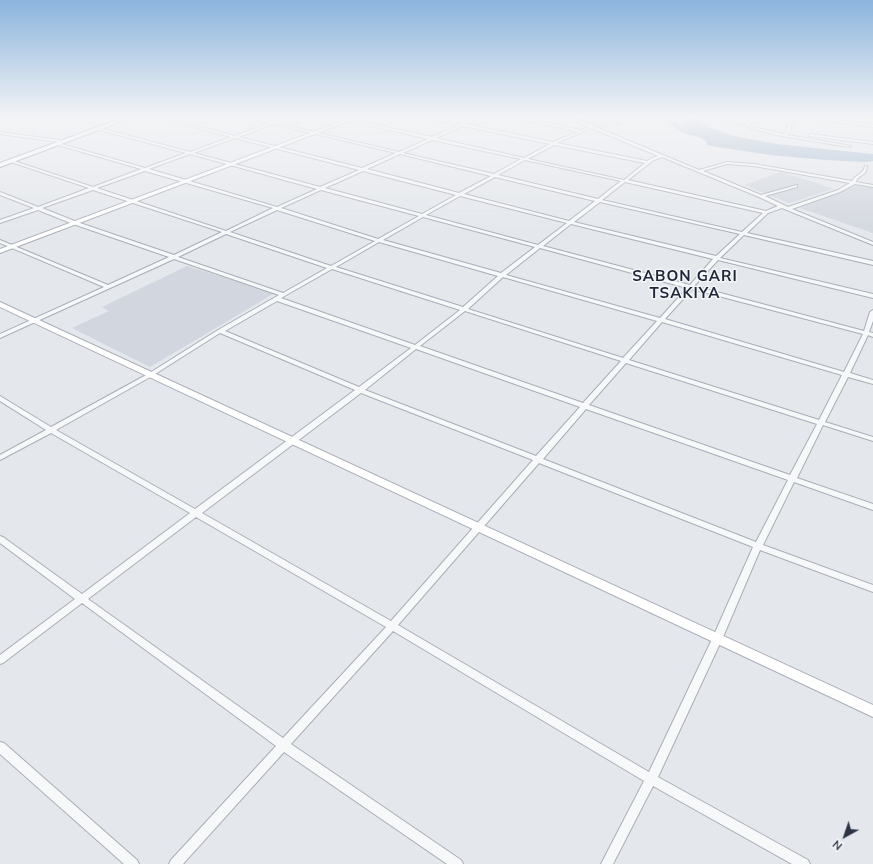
<!DOCTYPE html>
<style>
body{margin:0}
#map{position:relative;width:873px;height:864px;overflow:hidden;background:#e4e7ec;font-family:Mulish,sans-serif}
canvas{display:block}
.north{position:absolute;left:825px;top:816px;width:40px;height:40px;-webkit-text-stroke:3px #f4f6f9;paint-order:stroke;rotate:220deg;font-size:11px;font-weight:700;line-height:16px;text-align:center;color:#2b3445}
.north::after{content:'';display:block;margin:auto;width:14px;height:18px;background:#2b3445;clip-path:polygon(50% 0,100% 100%,50% 72%,0 100%)}
</style>
<div id="map">
<canvas width="873" height="864"></canvas>
<div class="north">N</div>
</div>
<script>
const context = document.querySelector('canvas').getContext('2d');
context.lineJoin = 'round';
function fillPath(path, color) { context.fillStyle = color; context.fill(path, 'evenodd'); }
const poly = rows => new Path2D(rows.map(r => 'M' + r).join(''));
function strokePath(path, color, width, dash) { context.strokeStyle = color; context.lineWidth = width; context.lineCap = dash ? 'butt' : 'round'; context.setLineDash(dash || []); context.stroke(path); }
function write(font, color, halo, rows, align = 'center') {
  context.font = font + ' Mulish,sans-serif'; context.lineWidth = 3; context.setLineDash([]); context.textBaseline = 'middle'; context.strokeStyle = halo; context.fillStyle = color; for (const [text, x, y, turn = 0] of rows) {
    context.save(); context.translate(x, y); context.rotate((+turn || 0) * Math.PI / 180); context.textAlign = isNaN(turn) ? turn : align; if (halo) context.strokeText(text, 0, 0); context.fillText(text, 0, 0); context.restore();
  }
}
const built = poly([
 [576,118,610,118,625,124,602,129],
 [780,172,820,184,833,189,789,203,744,185],
 [859,185,873,188,873,233,800,208],
 [187,266,275,293,150,367,72,328,109,311,102,307]
]);
const water = poly([
 [667,118,678,122,685,130,682,122,685,121,683,118,697,118,710,127,734,136,777,144,873,154,873,161,865,162,826,160,771,155,717,147,707,145,706,141,699,137,682,133,669,123]
]);
const street = poly([
 [161,118,167,118,235,136,269,123,251,118,258,118,273,122,283,118,288,118,277,123,399,152,428,139,337,118,344,118,432,137,459,125,429,118,437,118,463,124,474,118,479,118,466,124,553,142,578,132,516,118,524,118,581,130,588,127,569,118,574,118,699,170,727,162,754,164,852,181,854,178,863,171,865,166,867,166,866,172,857,179,856,182,873,185,873,187,855,184,840,192,792,209,873,242,873,245,782,208,768,213,747,233,873,261,873,265,744,235,720,258,873,294,873,298,718,260,694,286,864,331,870,312,873,310,873,321,869,332,873,333,873,337,868,335,850,373,873,380,873,384,848,377,825,422,873,437,873,441,823,425,797,478,873,504,873,510,794,482,763,545,873,585,873,592,760,550,723,637,658,777,808,860,810,864,792,864,653,786,613,864,601,864,644,781,393,631,291,744,461,860,463,864,447,864,284,752,183,864,169,864,171,860,276,746,82,603,3,663,0,664,0,655,75,599,0,543,0,536,3,537,82,594,190,513,51,433,0,460,0,455,46,430,0,401,0,396,51,427,148,374,218,330,279,295,174,259,0,338,0,334,104,287,0,243,0,240,108,285,169,257,73,224,38,210,0,223,0,220,34,208,0,195,0,192,38,207,89,188,11,162,11,160,93,187,141,169,58,145,58,143,145,168,186,153,96,129,96,127,190,152,231,137,161,118],
 [273,124,396,153,362,168,239,137,273,124],
 [463,126,550,144,524,158,436,138,463,126],
 [591,128,658,156,652,158,647,161,557,143,591,128],
 [235,138,359,170,320,187,194,153,235,138],
 [432,140,521,159,494,174,403,153,432,140],
 [554,145,645,163,624,180,528,159,554,145],
 [190,154,317,189,277,207,149,169,190,154],
 [400,154,491,176,459,193,367,169,400,154],
 [662,157,759,197,778,206,766,211,628,180,654,160,662,157],
 [525,160,621,181,598,199,498,175,525,160],
 [727,164,754,166,850,183,838,190,788,207,765,196,797,187,797,185,761,195,703,171,727,164],
 [145,171,273,208,226,231,97,188,145,171],
 [363,171,456,195,422,214,325,188,363,171],
 [495,177,595,201,569,221,464,194,495,177],
 [625,182,763,213,742,232,602,200,625,182],
 [93,190,222,232,174,255,77,222,42,208,93,190],
 [321,190,419,216,378,239,281,208,321,190],
 [460,196,567,223,538,245,426,215,460,196],
 [600,202,740,234,716,256,574,222,600,202],
 [277,210,375,241,331,266,230,232,277,210],
 [423,217,535,247,501,273,383,240,423,217],
 [571,224,713,259,690,285,543,246,571,224],
 [226,234,327,268,283,293,178,257,226,234],
 [379,242,498,276,463,307,336,267,379,242],
 [540,248,687,288,660,318,506,275,540,248],
 [332,269,460,310,415,345,281,298,332,269],
 [503,277,657,321,623,358,468,309,503,277],
 [692,289,863,334,844,372,665,319,692,289],
 [277,301,411,348,359,387,225,331,277,301],
 [465,311,621,361,583,403,420,346,465,311],
 [662,322,842,375,819,420,629,360,662,322],
 [220,333,355,390,195,509,56,430,152,376,220,333],
 [416,349,580,407,536,456,365,390,416,349],
 [626,363,817,424,790,475,589,405,626,363],
 [361,393,533,460,391,621,202,513,361,393],
 [586,409,788,480,756,542,543,459,586,409],
 [539,463,753,547,713,637,649,772,398,625,539,463],
 [196,517,386,627,283,738,88,599,196,517],
 [716,118,722,118,746,125,752,118,755,118,749,126,784,134,786,132,789,118,793,118,790,132,787,135,851,146,849,147,776,135,716,118],
 [810,118,822,118,873,125,873,127,810,118],
 [0,132,59,140,61,141,59,142,0,134,0,132],
 [810,134,873,142,873,144,809,136,810,134],
 [0,742,4,743,137,860,139,864,124,864,0,754,0,742]
]);
const secondary = poly([
 [350,118,357,118,0,253,0,249,350,118],
 [0,302,873,705,873,717,0,307,0,302]
]);
const highway = poly([
 [122,118,131,118,0,167,0,163,122,118]
]);
const farDistrictnames = [
 ["SABON GARI",685,276],
 ["TSAKIYA",685,293]
];
fillPath(built, '#d2d6de');
fillPath(water, '#9fb4cc');
strokePath(street, '#a9aeb7', 2);
strokePath(secondary, '#a9aeb7', 2);
strokePath(highway, '#8b94a3', 2);
fillPath(street, '#f7f8fa');
fillPath(secondary, '#fff');
fillPath(highway, '#fff');
const sky = context.createLinearGradient(0, 0, 0, 239);
sky.addColorStop(0, '#8bb4dd');
sky.addColorStop(0.49, '#f3f4f6');
sky.addColorStop(1, '#f3f4f600');
context.fillStyle = sky;
context.fillRect(0, 0, 873, 239);
context.letterSpacing = '1px';
write('bold 15px', '#1d2536', '#f4f6f9', farDistrictnames);
context.letterSpacing = '0px';
</script>
